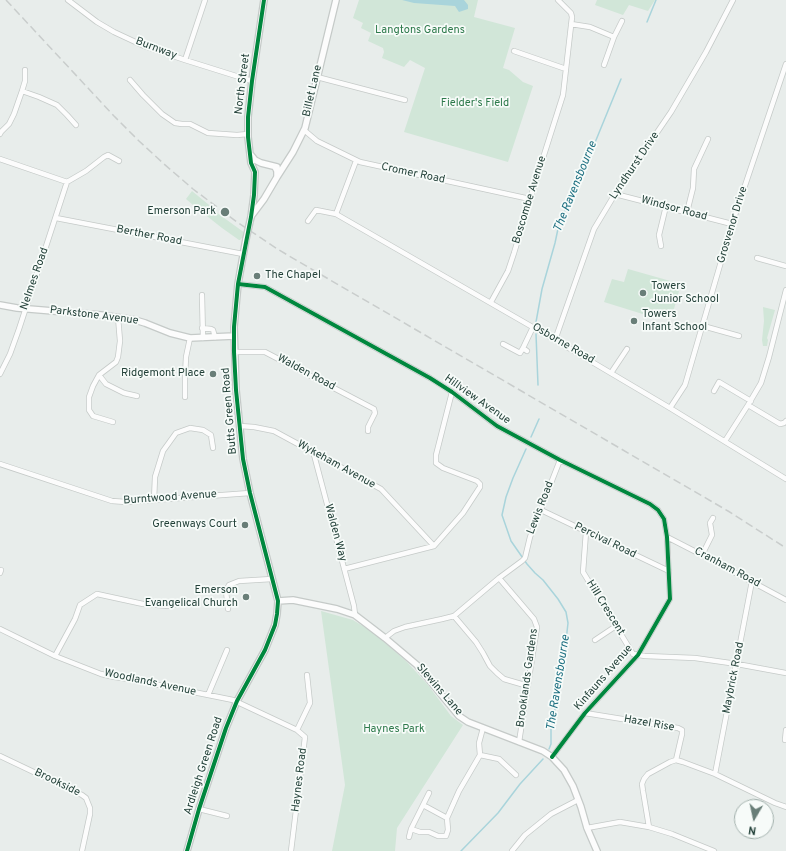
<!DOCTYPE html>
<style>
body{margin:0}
#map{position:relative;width:786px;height:851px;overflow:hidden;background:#e8edeb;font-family:Overpass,sans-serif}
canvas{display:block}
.north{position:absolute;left:734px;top:799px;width:40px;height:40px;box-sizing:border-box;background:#f7fbf9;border:1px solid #a3b1ad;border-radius:50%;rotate:189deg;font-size:11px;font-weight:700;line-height:16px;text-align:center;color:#24423a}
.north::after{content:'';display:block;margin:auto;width:14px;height:18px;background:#697e78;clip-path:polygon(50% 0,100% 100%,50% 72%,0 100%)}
</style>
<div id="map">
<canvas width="786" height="851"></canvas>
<div class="north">N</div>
</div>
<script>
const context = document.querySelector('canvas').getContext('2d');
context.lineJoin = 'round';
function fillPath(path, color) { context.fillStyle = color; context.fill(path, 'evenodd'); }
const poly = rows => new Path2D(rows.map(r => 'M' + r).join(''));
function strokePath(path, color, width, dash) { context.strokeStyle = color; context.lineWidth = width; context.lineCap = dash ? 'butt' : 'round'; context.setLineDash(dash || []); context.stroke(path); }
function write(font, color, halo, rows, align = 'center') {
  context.font = font + ' Overpass,sans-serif'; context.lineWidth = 3.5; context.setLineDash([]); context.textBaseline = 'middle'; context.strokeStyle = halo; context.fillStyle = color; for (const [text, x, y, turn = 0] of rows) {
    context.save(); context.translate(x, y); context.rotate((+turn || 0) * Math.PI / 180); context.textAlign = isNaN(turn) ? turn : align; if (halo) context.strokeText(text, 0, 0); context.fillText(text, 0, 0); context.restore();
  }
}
const green = poly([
 [359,0,478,0,474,17,515,28,503,68,509,70,523,82,533,86,508,162,404,132,425,68,410,60,404,67,382,58,384,52,383,48,368,41,371,33,361,28,363,23,353,18],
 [597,0,655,0,648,11,629,5,623,15,595,5],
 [192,191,214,209,213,210,245,233,244,236,240,240,239,240,222,228,193,205,186,199],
 [628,269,681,284,672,316,660,312,649,316,604,302,612,279,624,282],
 [763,307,775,310,767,338,768,340,767,346,763,346,762,340,764,321],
 [321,611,353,620,366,628,383,641,407,662,428,685,451,716,463,725,397,828,395,851,332,851,345,785]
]);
const water = poly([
 [402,0,464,0,468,5,468,9,459,12,455,6,414,3]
]);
const stream = poly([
 [647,22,656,0],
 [536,322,542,289,555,243,559,224,594,145,621,79],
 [536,334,538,385],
 [531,437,539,419],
 [526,449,513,478,506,497,502,515,511,541,527,564,535,573,543,580,558,599,566,612,568,623,565,650,564,666,551,729,551,744,549,749],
 [461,851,498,813,520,784,543,759]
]);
const minor = poly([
 [68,0,97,22,114,32,144,46,185,60,252,81],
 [571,24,590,27,614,37,604,65],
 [614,37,622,21],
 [514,51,566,69],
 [185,60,205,0],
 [317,77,405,100],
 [130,80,143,95,162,114,175,123,182,124,190,124,208,133,237,135,248,134],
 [22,91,39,97,57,105,67,115,76,125],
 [304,130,317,141,360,162,530,199],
 [0,134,1,132,9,124,14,114,22,91,25,81,25,70],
 [0,159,67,182],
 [67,182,86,171,104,157,108,155,119,161],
 [615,194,732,224],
 [687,212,693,188,694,169,708,139],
 [336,214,356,161],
 [56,218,243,254],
 [308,221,316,210,336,214,555,340,670,408,786,479],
 [661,246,659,235,666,206],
 [757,258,786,266],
 [238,284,265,287,430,378,452,392,497,426,560,460,650,504,658,510,664,519,667,537,670,599,638,655,585,713,552,757],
 [202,295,203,338],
 [491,302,508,271,514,253,520,233,530,199,563,95,572,17,571,13,558,0],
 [703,326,739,336],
 [202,328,211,329,213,330,215,337],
 [555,340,594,229,615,194,671,112,706,52,733,0],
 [503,344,520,353,523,348,527,351],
 [523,348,533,327],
 [234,352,265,352,374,409,375,413,368,427,368,431],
 [611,373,627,349],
 [0,374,10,354,19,329,67,182],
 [99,375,106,384,124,393,137,396],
 [714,391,719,382,751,401],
 [185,397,185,377,186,357,190,338],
 [748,405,780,424,784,423,786,421],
 [670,408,685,385,732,224,786,64],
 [113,422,93,416,89,410,89,397,93,386,99,375,116,362,118,357,120,341,118,317],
 [240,426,254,427,274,431,381,489,434,546],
 [725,441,748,405,761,383,769,357,786,290],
 [313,451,354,606,355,615],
 [0,464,112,501,126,502,250,493],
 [154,500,155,477,163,451,176,433,190,428,203,430,211,435,213,448],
 [541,510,669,571],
 [586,532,583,572,633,654,645,656,695,658,737,664,786,673],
 [667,537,702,555,786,600],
 [702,555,712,535,710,523,713,518],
 [344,569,434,546,463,513,480,487,480,484,477,481,443,468,436,463,436,455,452,392],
 [0,573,1,570],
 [499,578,534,619,537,627,519,742],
 [228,609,226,591,229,585,239,581,272,579],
 [454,616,476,642,483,653,490,666,497,673,504,679,528,686],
 [0,629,55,656,101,674,114,677,129,679,233,700,297,730,305,737,291,851],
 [385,638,394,631,405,627,442,619,454,616,499,578,522,561,525,558,530,537,560,460],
 [595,640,616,626],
 [55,656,75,619,80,605,97,594,143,604,169,606,180,603],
 [208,695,227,650],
 [585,713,678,728,682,730,682,734,676,760],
 [297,730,310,703,307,675],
 [785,740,786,730],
 [480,755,499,759,516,775],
 [0,756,82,795,86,798,90,808,90,814,82,851],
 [715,774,752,581],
 [423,805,447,818],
 [199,809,227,816],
 [649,827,643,791,642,784,644,779,648,774,670,762,676,760,683,762,715,774,775,803,786,807],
 [587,828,620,822,649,827,672,834,714,851],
 [411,829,420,832,429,832,438,836,446,836,448,830,447,818,459,791,480,755,479,743,483,728],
 [409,837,411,829,429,793],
 [512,851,525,835,551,814,578,800]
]);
const tertiary = poly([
 [251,155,255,160,261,163,277,167],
 [277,177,293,152,305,128,336,0],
 [252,215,264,199,277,177,277,171,275,167],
 [251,217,254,195,255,172,251,163,248,137,248,117,252,81,264,0],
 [0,305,17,308,101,315,135,320,145,323,170,333,190,338,234,336],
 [278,601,293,600,337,609,355,615,385,638,417,665,459,716,468,722,543,751,552,757,564,770,573,786,581,807,587,828,597,851],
 [187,851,199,809,226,728,237,701,265,650,275,625,277,614,278,601,250,493,243,459,236,390,234,327,238,284,246,239]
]);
const rail = poly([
 [6,0,114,116,139,141,164,164,193,189,237,222,279,250,313,270,728,511,786,548]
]);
const tertiaryBridge = poly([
 [246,239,251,217]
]);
const cycleway = poly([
 [238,284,265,287,430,378,452,392,497,426,560,460,650,504,658,510,664,519,667,537,670,599,638,655,585,713,552,757],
 [187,851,199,809,226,728,237,701,265,650,275,625,277,614,278,601,250,493,243,459,236,390,234,352,234,327,238,284,251,217,254,195,255,172,251,163,248,137,248,117,252,81,264,0]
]);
const markers = [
 [225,212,5,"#697e78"],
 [257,276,4,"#697e78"],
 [643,293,4,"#697e78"],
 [634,321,4,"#697e78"],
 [213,374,4,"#697e78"],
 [245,525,4,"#697e78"],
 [246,597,4,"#697e78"]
];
const parkNames = [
 ["Langtons Gardens",420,31],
 ["Fielder's Field",475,104],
 ["Haynes Park",394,730]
];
const streetNames = [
 ["Burnway",156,49,21],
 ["North Street",243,84,-83],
 ["Billet Lane",313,91,-77],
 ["Lyndhurst Drive",635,166,-56],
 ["Cromer Road",413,174,12],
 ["Boscombe Avenue",530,200,-73],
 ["Windsor Road",674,209,15],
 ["Grosvenor Drive",733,225,-73],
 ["Berther Road",149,236,11],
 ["Nelmes Road",35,279,-71],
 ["Parkstone Avenue",94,316,7],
 ["Osborne Road",563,344,30],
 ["Walden Road",306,373,28],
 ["Hillview Avenue",477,400,35],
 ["Butts Green Road",230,411,-95],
 ["Wykeham Avenue",336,465,29],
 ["Burntwood Avenue",170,498,-4],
 ["Lewis Road",541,508,-69],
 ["Walden Way",335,533,75],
 ["Percival Road",605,541,26],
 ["Cranham Road",727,568,28],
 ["Hill Crescent",605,608,58],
 ["Brooklands Gardens",528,678,-82],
 ["Kinfauns Avenue",604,678,-49],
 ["Maybrick Road",734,678,-79],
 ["Woodlands Avenue",150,683,12],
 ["Slewins Lane",439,690,49],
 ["Hazel Rise",649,724,10],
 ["Ardleigh Green Road",204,766,-72],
 ["Haynes Road",300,780,-83],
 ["Brookside",57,783,26]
];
const poiNames = [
 ["Emerson Park",216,212],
 ["The Chapel",265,276,"left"],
 ["Towers",651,287,"left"],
 ["Junior School",651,300,"left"],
 ["Towers",642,315,"left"],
 ["Infant School",642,328,"left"],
 ["Ridgemont Place",205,374],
 ["Greenways Court",237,525],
 ["Emerson",238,591],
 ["Evangelical Church",238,604]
];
const waterNames = [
 ["The Ravensbourne",576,187,-68],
 ["The Ravensbourne",559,683,-81]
];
fillPath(green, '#d1e6d8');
fillPath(water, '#a9d4db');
strokePath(stream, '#a9d4db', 1.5);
strokePath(minor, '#c5cac8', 6);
strokePath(tertiary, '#c5cac8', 8);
strokePath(minor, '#fcfcfc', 4.5);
strokePath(tertiary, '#fcfcfc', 5.5);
strokePath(rail, '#c9cdcc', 1.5, [8, 4]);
strokePath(tertiaryBridge, '#c5cac8', 8, []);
strokePath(tertiaryBridge, '#fcfcfc', 5.5);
strokePath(cycleway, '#00873e', 4);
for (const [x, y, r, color] of markers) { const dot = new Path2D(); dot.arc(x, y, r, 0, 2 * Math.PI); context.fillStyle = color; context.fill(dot); strokePath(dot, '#f7fbf9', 1.5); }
write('11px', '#2d7a4b', '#f7fbf9', parkNames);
write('11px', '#24423a', '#f7fbf9', streetNames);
write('11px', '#24423a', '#f7fbf9', poiNames, 'right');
write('italic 12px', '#1c6f80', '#f7fbf9', waterNames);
</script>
